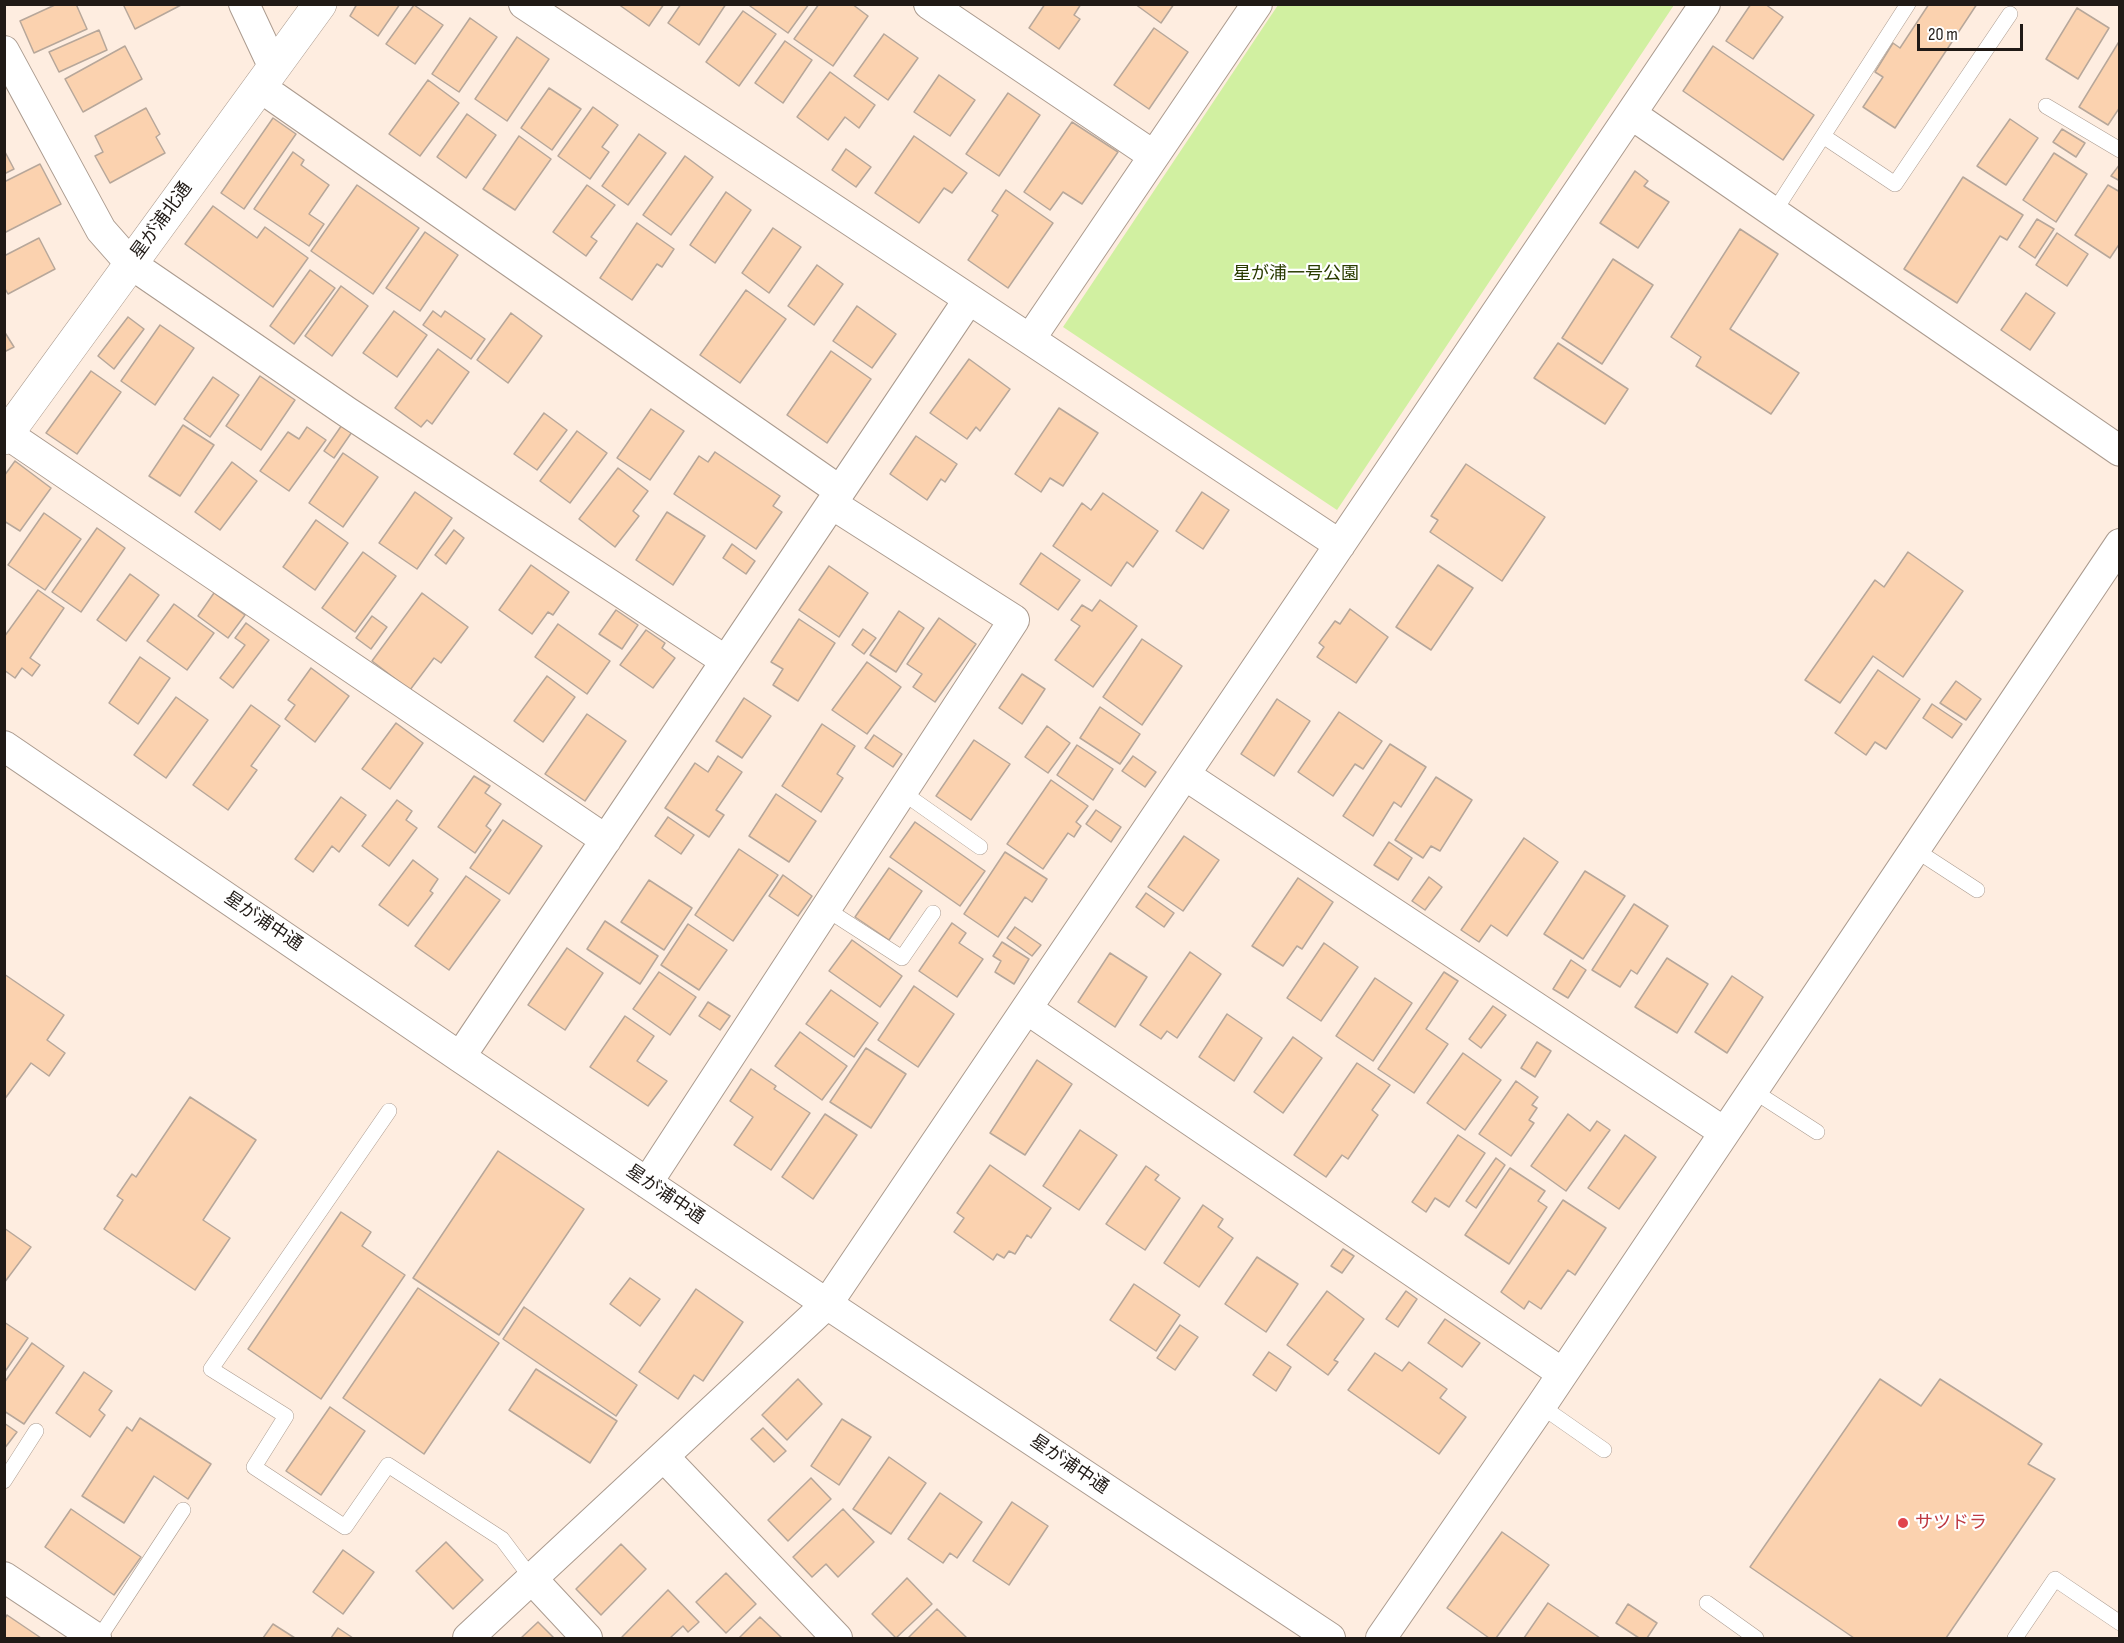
<!DOCTYPE html>
<meta charset="utf-8">
<style>
body{margin:0}
#map{position:relative;width:2124px;height:1643px;overflow:hidden;background:#feede0;font-family:"Sofia Sans Condensed",sans-serif}
canvas{display:block}
.frame{position:absolute;inset:0;border:6px solid #201a16;pointer-events:none}
.scale{position:absolute;left:1917px;top:24px;width:106px;height:27px;box-sizing:border-box;border:3px solid #201a16;border-top:0;padding-left:8px;font-size:18px;line-height:21px;white-space:nowrap;color:#201a16;-webkit-text-stroke:4px #fff;paint-order:stroke}
</style>
<div id="map">
<canvas width="2124" height="1643"></canvas>
<div class="frame"></div>
<div class="scale">20 m</div>
</div>
<script>
const context = document.querySelector('canvas').getContext('2d');
context.lineJoin = 'round';
function fillPath(path, color) { context.fillStyle = color; context.fill(path, 'evenodd'); }
const poly = rows => new Path2D(rows.map(r => 'M' + r).join(''));
function strokePath(path, color, width, dash) { context.strokeStyle = color; context.lineWidth = width; context.lineCap = dash ? 'butt' : 'round'; context.setLineDash(dash || []); context.stroke(path); }
function write(font, color, halo, rows, align = 'center') {
  context.font = font + ' "Sofia Sans Condensed","Noto Sans JP",sans-serif'; context.lineWidth = 4.5; context.setLineDash([]); context.textBaseline = 'middle'; context.strokeStyle = halo; context.fillStyle = color; for (const [text, x, y, turn = 0] of rows) {
    context.save(); context.translate(x, y); context.rotate((+turn || 0) * Math.PI / 180); context.textAlign = isNaN(turn) ? turn : align; if (halo) context.strokeText(text, 0, 0); context.fillText(text, 0, 0); context.restore();
  }
}
const green = poly([
 [1278,5,1674,5,1337,510,1063,327]
]);
const building = poly([
 [57,4,76,4,87,29,34,53,20,21,57,4],
 [123,4,183,4,135,29,123,4],
 [357,4,400,4,378,36,350,16,357,4],
 [618,4,664,4,649,26,618,4],
 [681,4,726,4,699,45,668,23,681,4],
 [751,4,809,4,788,33,750,6,751,4],
 [819,4,852,4,868,16,833,66,794,39,819,4],
 [1045,4,1081,4,1074,15,1080,19,1059,49,1029,28,1045,4],
 [1135,4,1174,4,1161,23,1135,4],
 [1751,4,1765,4,1783,17,1753,59,1726,41,1751,4],
 [1929,4,1977,4,1895,128,1863,107,1883,77,1875,72,1893,43,1900,48,1929,4],
 [414,5,443,25,415,64,386,44,414,5],
 [2077,8,2109,28,2078,79,2046,59,2077,8],
 [743,11,776,34,739,86,706,62,743,11],
 [470,18,497,37,459,92,432,74,470,18],
 [1154,28,1188,52,1149,109,1114,85,1154,28],
 [99,30,107,50,59,72,49,52,99,30],
 [884,34,918,58,888,100,854,76,884,34],
 [517,37,549,59,507,121,475,99,517,37],
 [2120,40,2120,107,2108,125,2079,107,2120,40],
 [785,41,812,60,783,103,755,83,785,41],
 [125,46,142,79,83,112,65,79,125,46],
 [1713,46,1814,115,1783,160,1683,91,1713,46],
 [830,72,875,105,859,128,845,117,828,140,797,117,830,72],
 [939,75,975,100,950,136,914,112,939,75],
 [428,80,459,103,420,156,389,134,428,80],
 [549,88,581,109,552,150,521,128,549,88],
 [1008,93,1040,115,999,176,966,154,1008,93],
 [593,107,618,125,602,147,609,152,590,179,558,156,593,107],
 [146,108,160,134,156,137,165,153,110,183,95,156,103,152,95,136,146,108],
 [467,114,496,135,466,178,437,157,467,114],
 [273,118,296,134,244,209,221,193,273,118],
 [2010,119,2038,138,2006,185,1977,166,2010,119],
 [1072,122,1118,152,1082,204,1063,192,1050,210,1024,192,1072,122],
 [2062,129,2085,143,2076,157,2053,142,2062,129],
 [639,134,666,153,628,205,602,186,639,134],
 [519,136,551,159,515,210,483,189,519,136],
 [914,136,967,173,952,193,944,188,919,223,875,193,914,136],
 [846,149,871,167,856,187,832,170,846,149],
 [4,150,14,169,4,174,4,150],
 [293,152,304,160,301,165,329,185,309,214,324,224,309,246,254,209,293,152],
 [2054,153,2087,174,2056,222,2023,200,2054,153],
 [685,156,713,177,671,235,643,215,685,156],
 [40,164,61,204,4,233,4,182,40,164],
 [2120,164,2120,181,2111,176,2120,164],
 [1635,171,1648,181,1644,186,1669,202,1638,248,1600,223,1635,171],
 [1963,177,2023,215,2007,240,2000,236,1957,303,1904,269,1963,177],
 [357,185,419,228,373,294,311,251,357,185],
 [587,185,615,205,591,237,597,241,586,256,553,232,587,185],
 [2108,185,2120,192,2120,243,2110,258,2075,235,2108,185],
 [1006,190,1053,223,1008,288,968,260,998,215,992,211,1006,190],
 [726,192,751,210,715,263,690,245,726,192],
 [213,206,257,238,265,227,308,258,273,307,185,244,213,206],
 [2037,219,2054,229,2035,258,2019,247,2037,219],
 [637,223,674,249,662,267,657,264,632,300,600,278,637,223],
 [773,228,801,247,769,293,742,273,773,228],
 [1740,229,1778,254,1730,329,1799,373,1771,414,1696,366,1701,357,1671,337,1740,229],
 [425,232,458,255,420,311,386,288,425,232],
 [2057,233,2088,254,2067,286,2036,265,2057,233],
 [39,238,55,269,8,294,4,287,4,256,39,238],
 [1613,259,1653,285,1602,364,1562,338,1613,259],
 [817,265,843,284,814,325,788,306,817,265],
 [310,270,335,288,294,344,270,326,310,270],
 [341,286,368,306,332,356,305,336,341,286],
 [746,290,786,319,740,383,700,355,746,290],
 [2026,293,2055,313,2030,350,2001,330,2026,293],
 [857,306,896,334,872,368,833,341,857,306],
 [394,311,427,335,397,377,363,353,394,311],
 [433,311,441,317,445,311,485,339,471,359,423,325,433,311],
 [511,313,542,336,508,383,477,360,511,313],
 [128,317,144,329,114,369,98,356,128,317],
 [160,325,194,348,155,405,121,381,160,325],
 [4,331,14,347,4,352,4,331],
 [1558,343,1628,389,1605,424,1534,378,1558,343],
 [438,349,469,372,432,424,427,420,421,427,395,408,438,349],
 [831,351,871,379,827,443,787,415,831,351],
 [969,359,1010,389,980,431,976,427,967,439,930,413,969,359],
 [91,371,121,392,77,454,46,433,91,371],
 [260,376,295,400,261,450,226,426,260,376],
 [213,377,239,395,210,437,184,419,213,377],
 [1059,408,1098,433,1063,486,1050,478,1041,492,1015,474,1059,408],
 [651,409,684,431,650,480,617,458,651,409],
 [544,413,567,430,537,470,514,454,544,413],
 [344,422,354,429,334,458,324,451,344,422],
 [183,425,214,445,180,496,149,476,183,425],
 [307,427,326,440,289,491,260,471,288,432,299,439,307,427],
 [577,431,607,453,570,503,540,481,577,431],
 [916,436,957,464,945,482,941,479,927,500,890,474,916,436],
 [715,452,780,496,773,506,782,512,756,549,674,494,699,456,708,462,715,452],
 [343,453,378,477,343,527,309,503,343,453],
 [15,461,51,488,20,531,4,521,4,476,15,461],
 [232,462,257,481,220,530,195,512,232,462],
 [1466,464,1545,517,1502,581,1430,532,1438,520,1431,516,1466,464],
 [618,468,648,491,633,511,639,516,615,547,579,519,618,468],
 [415,492,452,518,417,569,379,543,415,492],
 [1202,492,1229,510,1203,549,1176,531,1202,492],
 [1103,493,1158,531,1133,567,1127,562,1111,586,1053,546,1082,503,1091,510,1103,493],
 [667,512,705,536,673,585,636,560,667,512],
 [44,513,81,539,45,590,8,565,44,513],
 [316,520,348,543,315,590,283,567,316,520],
 [97,528,125,548,81,612,52,592,97,528],
 [454,530,464,538,446,564,435,555,454,530],
 [732,544,755,561,746,574,723,558,732,544],
 [363,552,396,576,355,632,322,608,363,552],
 [1908,552,1963,591,1903,677,1873,656,1840,703,1805,680,1875,580,1884,587,1908,552],
 [1041,553,1080,580,1058,610,1020,584,1041,553],
 [531,565,569,592,553,615,548,612,532,634,499,610,531,565],
 [1438,565,1473,588,1431,650,1396,627,1438,565],
 [829,566,868,593,839,637,799,610,829,566],
 [130,574,159,595,126,641,97,620,130,574],
 [38,590,64,608,30,658,40,665,32,676,22,668,15,678,4,670,4,637,38,590],
 [214,593,245,615,228,638,198,616,214,593],
 [422,593,468,627,441,663,434,658,410,690,372,661,422,593],
 [1100,600,1137,626,1093,687,1055,660,1080,626,1071,620,1082,605,1092,611,1100,600],
 [174,604,214,633,187,670,147,641,174,604],
 [1350,609,1388,637,1356,683,1317,657,1324,647,1319,643,1335,621,1340,624,1350,609],
 [616,610,638,625,622,649,599,634,616,610],
 [899,611,924,628,896,672,870,655,899,611],
 [372,616,387,627,371,649,356,638,372,616],
 [939,618,976,644,935,702,913,687,922,674,907,664,939,618],
 [799,619,835,643,798,701,773,685,783,669,771,662,799,619],
 [246,623,269,640,233,688,220,678,245,645,235,638,246,623],
 [558,624,610,661,587,694,535,657,558,624],
 [863,629,876,638,864,654,852,645,863,629],
 [646,630,665,643,662,648,675,658,653,688,620,665,646,630],
 [1142,639,1182,666,1142,725,1103,697,1142,639],
 [140,657,170,678,138,724,109,703,140,657],
 [867,662,901,687,867,734,832,710,867,662],
 [311,668,349,696,315,742,285,719,295,705,288,700,311,668],
 [1878,670,1920,699,1886,749,1875,742,1866,755,1835,733,1878,670],
 [1022,674,1045,689,1022,724,999,708,1022,674],
 [547,676,575,697,543,742,514,721,547,676],
 [1956,681,1981,699,1966,720,1940,703,1956,681],
 [176,697,208,720,166,778,134,755,176,697],
 [744,698,771,716,742,758,716,741,744,698],
 [1277,699,1310,721,1274,776,1241,754,1277,699],
 [1932,704,1962,724,1952,738,1923,718,1932,704],
 [251,705,280,726,251,766,257,770,228,810,193,785,251,705],
 [1100,707,1140,734,1120,764,1080,738,1100,707],
 [1339,712,1382,741,1363,769,1355,764,1333,796,1298,772,1339,712],
 [587,714,626,741,585,801,545,774,587,714],
 [396,723,423,743,390,789,362,769,396,723],
 [822,724,855,746,837,774,843,778,821,812,782,786,822,724],
 [1047,726,1070,743,1048,773,1025,757,1047,726],
 [874,735,902,754,893,767,865,748,874,735],
 [974,740,1010,764,971,820,936,796,974,740],
 [1390,744,1426,767,1401,807,1394,802,1373,836,1343,816,1390,744],
 [1077,745,1113,769,1093,800,1057,775,1077,745],
 [718,756,742,772,716,810,724,815,709,837,665,808,695,763,708,772,718,756],
 [1133,756,1156,772,1145,787,1122,771,1133,756],
 [474,776,490,786,485,793,501,804,486,826,491,830,475,853,438,827,474,776],
 [1436,777,1472,800,1440,851,1431,846,1423,858,1395,840,1436,777],
 [1051,780,1088,806,1076,822,1081,826,1074,837,1068,833,1043,869,1007,844,1051,780],
 [776,794,816,821,789,862,749,836,776,794],
 [341,797,366,815,339,852,332,846,313,872,295,859,341,797],
 [397,800,412,811,406,820,417,828,389,866,362,846,397,800],
 [1096,810,1121,827,1111,842,1086,824,1096,810],
 [668,817,694,835,681,854,655,836,668,817],
 [503,820,542,846,509,894,470,868,503,820],
 [915,822,985,871,960,906,890,857,915,822],
 [1184,836,1219,860,1183,911,1148,887,1184,836],
 [1524,838,1558,862,1507,936,1491,925,1479,942,1461,930,1524,838],
 [1389,842,1412,858,1398,880,1374,865,1389,842],
 [739,849,778,875,733,941,695,915,739,849],
 [1005,852,1047,879,1032,902,1025,897,998,937,964,914,1005,852],
 [413,860,438,879,430,891,433,893,408,926,379,905,413,860],
 [889,868,922,891,889,940,855,917,889,868],
 [1585,871,1625,896,1583,959,1544,934,1585,871],
 [783,875,812,896,798,916,769,896,783,875],
 [466,876,500,900,449,970,415,946,466,876],
 [1429,877,1442,887,1425,910,1412,901,1429,877],
 [1298,878,1333,902,1302,949,1297,946,1283,966,1252,946,1298,878],
 [649,880,692,908,664,950,621,922,649,880],
 [1146,893,1174,913,1164,927,1136,907,1146,893],
 [1634,904,1668,926,1637,974,1631,970,1620,987,1592,970,1634,904],
 [605,921,658,956,640,984,587,949,605,921],
 [952,923,966,933,959,943,983,959,957,997,919,971,952,923],
 [688,924,727,950,699,990,661,965,688,924],
 [1015,927,1041,945,1032,956,1007,938,1015,927],
 [852,940,902,976,880,1007,829,971,852,940],
 [1002,942,1029,959,1014,984,995,972,1001,961,993,956,1002,942],
 [1324,943,1358,967,1321,1021,1287,998,1324,943],
 [567,948,603,973,565,1030,528,1005,567,948],
 [1190,952,1221,974,1177,1038,1167,1031,1161,1039,1140,1025,1190,952],
 [1110,953,1147,977,1115,1027,1078,1002,1110,953],
 [1667,958,1708,984,1677,1033,1635,1007,1667,958],
 [1571,960,1586,970,1568,998,1553,989,1571,960],
 [659,972,696,997,670,1035,633,1009,659,972],
 [1444,972,1458,981,1426,1029,1448,1044,1414,1093,1378,1069,1444,972],
 [4,974,64,1015,47,1040,65,1053,49,1076,31,1063,4,1100,4,974],
 [1732,976,1763,997,1727,1053,1695,1032,1732,976],
 [1375,978,1412,1003,1373,1061,1336,1036,1375,978],
 [914,986,954,1014,918,1067,878,1040,914,986],
 [831,990,878,1023,854,1057,806,1024,831,990],
 [708,1002,730,1016,720,1030,699,1016,708,1002],
 [1493,1006,1506,1015,1481,1048,1469,1039,1493,1006],
 [1227,1014,1262,1038,1234,1081,1199,1057,1227,1014],
 [625,1016,654,1036,637,1061,667,1081,648,1106,590,1067,625,1016],
 [800,1032,847,1066,822,1100,775,1066,800,1032],
 [1293,1037,1322,1058,1283,1113,1254,1092,1293,1037],
 [1537,1042,1551,1051,1535,1077,1521,1068,1537,1042],
 [866,1048,906,1074,871,1128,830,1102,866,1048],
 [1463,1053,1501,1080,1465,1130,1427,1103,1463,1053],
 [1037,1060,1072,1084,1025,1155,990,1133,1037,1060],
 [1357,1063,1390,1085,1372,1110,1378,1115,1348,1159,1342,1155,1326,1177,1294,1155,1357,1063],
 [751,1069,776,1086,774,1089,810,1113,771,1170,734,1145,753,1117,730,1101,751,1069],
 [1516,1081,1538,1097,1532,1105,1537,1108,1529,1120,1534,1123,1511,1156,1479,1134,1516,1081],
 [190,1097,256,1140,203,1220,230,1238,195,1290,104,1229,123,1200,117,1196,132,1174,136,1177,190,1097],
 [825,1114,857,1135,813,1199,782,1177,825,1114],
 [1568,1114,1590,1131,1597,1121,1610,1130,1566,1191,1531,1166,1568,1114],
 [1080,1130,1117,1155,1079,1210,1043,1186,1080,1130],
 [1458,1135,1485,1153,1449,1207,1435,1198,1426,1212,1412,1202,1458,1135],
 [1625,1135,1656,1157,1619,1209,1588,1188,1625,1135],
 [498,1151,584,1209,499,1335,413,1278,498,1151],
 [1496,1158,1505,1165,1476,1208,1466,1201,1496,1158],
 [990,1165,1051,1208,1031,1238,1027,1235,1015,1254,1009,1251,1004,1258,997,1254,993,1260,954,1232,964,1218,957,1213,990,1165],
 [1146,1166,1159,1175,1155,1180,1180,1198,1145,1250,1106,1224,1146,1166],
 [1510,1168,1545,1191,1538,1201,1547,1207,1509,1264,1465,1235,1510,1168],
 [1563,1200,1606,1228,1575,1275,1568,1270,1541,1309,1529,1301,1524,1309,1501,1292,1563,1200],
 [1203,1205,1223,1219,1218,1227,1233,1238,1199,1287,1164,1263,1203,1205],
 [341,1212,371,1232,362,1246,405,1275,321,1399,248,1349,341,1212],
 [4,1228,31,1247,4,1283,4,1228],
 [1343,1249,1354,1256,1342,1273,1331,1266,1343,1249],
 [1257,1257,1298,1284,1266,1332,1225,1304,1257,1257],
 [630,1278,660,1299,640,1326,610,1304,630,1278],
 [1134,1284,1180,1315,1156,1351,1110,1320,1134,1284],
 [418,1288,499,1343,424,1454,343,1398,418,1288],
 [696,1289,743,1322,703,1381,694,1375,678,1399,639,1372,696,1289],
 [1327,1291,1364,1319,1334,1360,1338,1362,1328,1375,1287,1345,1327,1291],
 [1406,1291,1417,1299,1398,1327,1386,1319,1406,1291],
 [524,1307,637,1385,616,1416,503,1339,524,1307],
 [1445,1319,1480,1343,1462,1367,1428,1343,1445,1319],
 [4,1322,28,1338,4,1373,4,1322],
 [1180,1325,1198,1337,1175,1370,1157,1358,1180,1325],
 [32,1343,64,1366,24,1424,4,1411,4,1383,32,1343],
 [1269,1352,1291,1367,1276,1391,1253,1375,1269,1352],
 [1375,1353,1402,1371,1409,1362,1447,1389,1440,1398,1466,1417,1439,1454,1348,1390,1375,1353],
 [536,1369,617,1421,590,1463,509,1410,536,1369],
 [84,1372,112,1391,99,1410,105,1415,90,1437,56,1413,84,1372],
 [798,1379,822,1404,787,1440,762,1415,798,1379],
 [1880,1379,1921,1406,1940,1379,2042,1444,2028,1464,2055,1479,1946,1638,1854,1638,1750,1567,1880,1379],
 [330,1407,365,1431,321,1495,286,1471,330,1407],
 [140,1418,211,1464,188,1499,154,1476,124,1523,82,1496,127,1427,132,1431,140,1418],
 [842,1419,871,1437,839,1485,811,1466,842,1419],
 [4,1423,17,1432,4,1449,4,1423],
 [763,1428,786,1451,774,1462,751,1439,763,1428],
 [889,1457,926,1483,891,1534,853,1509,889,1457],
 [811,1478,831,1499,788,1541,768,1520,811,1478],
 [940,1493,982,1522,957,1558,950,1553,943,1563,908,1539,940,1493],
 [1012,1502,1048,1526,1009,1585,973,1561,1012,1502],
 [71,1509,141,1557,114,1595,45,1547,71,1509],
 [843,1509,874,1542,838,1577,826,1564,812,1577,793,1557,843,1509],
 [1502,1532,1549,1565,1496,1638,1489,1638,1447,1608,1502,1532],
 [446,1542,483,1580,453,1609,416,1571,446,1542],
 [621,1544,646,1569,601,1615,576,1589,621,1544],
 [343,1550,374,1572,343,1614,313,1592,343,1550],
 [726,1573,756,1604,726,1633,696,1602,726,1573],
 [907,1578,932,1604,896,1638,872,1614,907,1578],
 [668,1590,699,1622,688,1632,683,1626,670,1638,623,1638,622,1637,668,1590],
 [1548,1603,1600,1638,1524,1638,1548,1603],
 [1628,1604,1657,1623,1647,1638,1639,1638,1616,1623,1628,1604],
 [937,1609,967,1638,908,1638,937,1609],
 [7,1615,41,1638,4,1638,4,1620,7,1615],
 [760,1617,782,1638,739,1638,760,1617],
 [538,1622,554,1638,521,1638,538,1622],
 [273,1624,295,1638,263,1638,273,1624],
 [338,1628,353,1638,331,1638,338,1628]
]);
const service = poly([
 [2046,106,2120,150],
 [1823,136,1895,184,2010,14],
 [1774,212,1908,4],
 [902,792,980,847],
 [1914,849,1977,890],
 [826,909,902,958,933,913],
 [1752,1090,1817,1132],
 [389,1111,211,1369,286,1416,254,1467,345,1527,388,1465,502,1539,532,1579],
 [1541,1406,1604,1450],
 [4,1481,36,1431],
 [1707,1603,1756,1638],
 [99,1638,183,1510],
 [2015,1638,2055,1579,2120,1623]
]);
const minor = poly([
 [244,4,274,68],
 [524,4,1340,545],
 [929,4,1154,156],
 [4,51,101,230,131,264,347,412,726,661],
 [260,87,840,491],
 [1631,114,2120,451],
 [1030,339,1257,4],
 [7,434,606,840],
 [4,746,460,1057,827,1304,1330,1638],
 [1185,775,1724,1132],
 [1027,1009,1562,1373],
 [460,1057,969,299],
 [647,1183,1014,620,832,504],
 [664,1457,837,1638],
 [4,1577,96,1638],
 [532,1579,587,1638],
 [468,1638,827,1304,1705,4],
 [1381,1638,1541,1406,2120,544]
]);
const tertiary = poly([
 [4,438,320,4]
]);
const markers = [
 [1903,1523,6,"#e0444e"]
];
const streetNames = [
 ["星が浦北通",162,221,-54],
 ["星が浦中通",263,922,34],
 ["星が浦中通",665,1195,34],
 ["星が浦中通",1069,1465,34]
];
const parkNames = [
 ["星が浦一号公園",1296,274]
];
const healthNames = [
 ["サツドラ",1915,1523]
];
fillPath(green, '#d1f0a1');
fillPath(building, '#fbd2af');
strokePath(building, '#b7a79a', 1.5);
strokePath(service, '#ab9b8f', 16);
strokePath(minor, '#ab9b8f', 32);
strokePath(tertiary, '#ab9b8f', 34);
strokePath(service, '#fff', 15);
strokePath(minor, '#fff', 30);
strokePath(tertiary, '#fff', 33);
for (const [x, y, r, color] of markers) { const dot = new Path2D(); dot.arc(x, y, r, 0, 2 * Math.PI); context.fillStyle = color; context.fill(dot); strokePath(dot, '#fff', 2); }
write('18px', '#201a16', '#fff', streetNames);
write('18px', '#293b00', '#fff', parkNames);
write('18px', '#be3a42', '#fff', healthNames, 'left');
</script>
